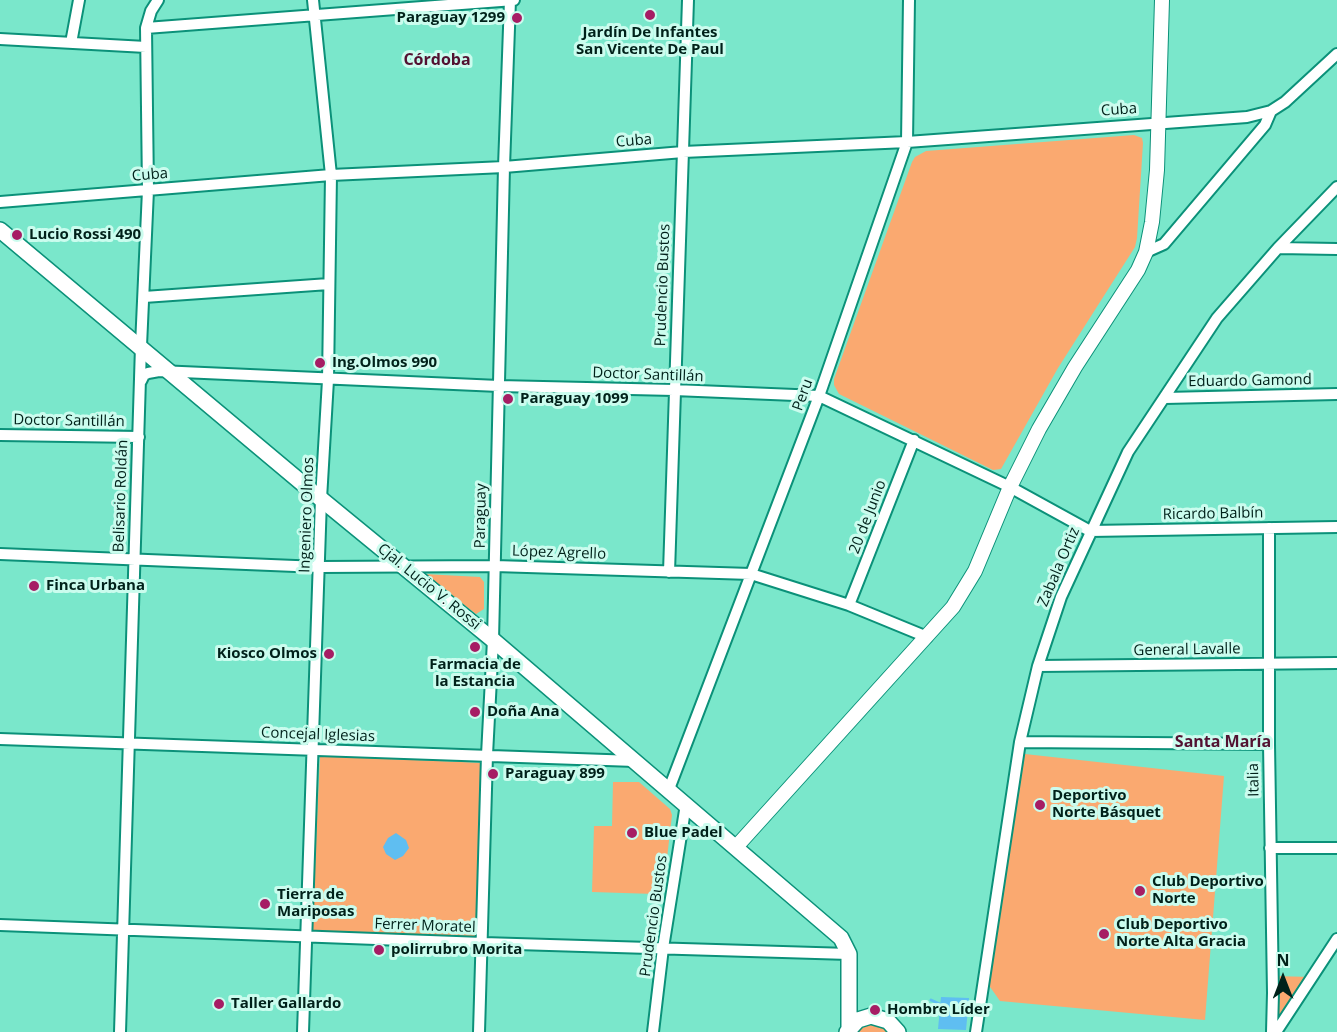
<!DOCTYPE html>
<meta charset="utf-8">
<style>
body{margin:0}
#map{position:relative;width:1337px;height:1032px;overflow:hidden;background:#7ae7cb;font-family:"Open Sans",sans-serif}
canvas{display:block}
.north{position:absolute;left:1253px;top:948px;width:60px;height:60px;-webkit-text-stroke:4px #cbfcee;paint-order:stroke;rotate:0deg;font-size:16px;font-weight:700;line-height:24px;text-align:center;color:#00211a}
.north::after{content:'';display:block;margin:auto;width:21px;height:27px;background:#00211a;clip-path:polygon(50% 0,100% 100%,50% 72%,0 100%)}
</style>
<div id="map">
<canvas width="1337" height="1032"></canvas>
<div class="north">N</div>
</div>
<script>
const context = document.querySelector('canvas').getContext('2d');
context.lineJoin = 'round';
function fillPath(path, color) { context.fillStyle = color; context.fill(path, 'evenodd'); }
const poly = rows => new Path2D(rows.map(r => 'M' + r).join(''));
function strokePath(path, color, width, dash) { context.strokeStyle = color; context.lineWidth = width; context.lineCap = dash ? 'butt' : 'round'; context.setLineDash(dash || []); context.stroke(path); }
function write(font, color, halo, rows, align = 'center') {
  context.font = font + ' "Open Sans",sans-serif'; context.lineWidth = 6; context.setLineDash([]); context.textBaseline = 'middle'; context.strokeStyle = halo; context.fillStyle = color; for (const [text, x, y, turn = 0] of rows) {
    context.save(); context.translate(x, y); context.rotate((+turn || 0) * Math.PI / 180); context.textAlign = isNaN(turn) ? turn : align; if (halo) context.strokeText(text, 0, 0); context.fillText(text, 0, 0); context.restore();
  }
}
const green = poly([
 [1134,135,1142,138,1143,143,1137,238,1135,247,1058,368,1001,469,993,470,839,394,834,385,834,379,912,162,915,157,926,151],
 [424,574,480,577,484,582,484,609,476,614],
 [1025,754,1224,776,1205,1020,1000,1001,988,984],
 [320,756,483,763,476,938,312,931],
 [613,782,639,782,670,809,672,815,667,858,663,858,659,889,656,888,655,894,592,892,594,826,612,826],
 [1273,976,1312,977,1272,1031],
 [868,1020,894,1032,851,1032]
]);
const water = poly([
 [396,833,406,840,409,848,403,856,395,860,386,854,383,847,388,838],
 [941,997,969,998,966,1030,938,1029]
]);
const stream = poly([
 [931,1000,942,1005]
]);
const minor = poly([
 [146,28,514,0],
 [0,39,146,47],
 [71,43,79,0],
 [0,202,331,175,504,167,683,152,907,142,1247,117,1271,111,1285,102,1337,54],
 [1278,248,1337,249],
 [1146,252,1164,244,1265,125,1271,111],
 [144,297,329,284],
 [141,381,144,375,148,373,159,371,499,386,674,390,819,396,1010,487,1090,531,1337,527],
 [1165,398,1337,394],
 [0,435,139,437],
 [1269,528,1269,744,1273,993,1272,1032],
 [0,554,320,567,495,566,751,574,849,605,927,637],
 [669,572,688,0],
 [849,605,914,440],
 [1038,666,1337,663],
 [0,739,635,761],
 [1020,742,1269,744],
 [669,789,819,396,907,142,909,0],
 [1270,848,1337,848],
 [0,925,483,943,849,954],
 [120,1032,141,346,148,190,146,28,151,11,158,0],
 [303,1032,321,499,328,380,331,175,313,0],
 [479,1032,487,755,493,640,504,167,510,0],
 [653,1032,663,948,686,804],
 [976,1032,1020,742,1038,666,1061,597,1128,452,1217,318,1278,248,1337,187],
 [1276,1032,1337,939]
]);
const tertiary = poly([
 [736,847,953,607,975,571,1010,487,1039,429,1075,367,1138,270,1146,252,1152,222,1157,170,1162,0]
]);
const secondary = poly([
 [0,230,321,499,493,640,841,938,849,954,849,1029],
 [847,1032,858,1020,871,1016,888,1021,898,1032]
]);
const markers = [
 [650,15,6,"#a61d64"],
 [517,18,6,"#a61d64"],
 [17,235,6,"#a61d64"],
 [320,363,6,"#a61d64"],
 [508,399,6,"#a61d64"],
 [34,586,6,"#a61d64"],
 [475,647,6,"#a61d64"],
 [329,654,6,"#a61d64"],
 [475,712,6,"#a61d64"],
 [493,774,6,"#a61d64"],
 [1040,805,6,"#a61d64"],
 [632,833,6,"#a61d64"],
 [1140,891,6,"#a61d64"],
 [265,904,6,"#a61d64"],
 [1104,934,6,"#a61d64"],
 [379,950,6,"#a61d64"],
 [219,1004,6,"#a61d64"],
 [875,1010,6,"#a61d64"]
];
const poiNames = [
 ["Paraguay 1299",505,18,"right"],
 ["Jardín De Infantes",650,33,"center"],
 ["San Vicente De Paul",650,50,"center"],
 ["Lucio Rossi 490",29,235],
 ["Ing.Olmos 990",332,363],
 ["Paraguay 1099",520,399],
 ["Finca Urbana",46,586],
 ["Kiosco Olmos",317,654,"right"],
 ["Farmacia de",475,665,"center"],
 ["la Estancia",475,682,"center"],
 ["Doña Ana",487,712],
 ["Paraguay 899",505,774],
 ["Deportivo",1052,796],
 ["Norte Básquet",1052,813],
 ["Blue Padel",644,833],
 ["Club Deportivo",1152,882],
 ["Norte",1152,899],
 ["Tierra de",277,895],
 ["Mariposas",277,912],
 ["Club Deportivo",1116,925],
 ["Norte Alta Gracia",1116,942],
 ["polirrubro Morita",391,950],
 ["Taller Gallardo",231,1004],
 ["Hombre Líder",887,1010]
];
const streetNames = [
 ["Cuba",1119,110,-4],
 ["Cuba",634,141,-5],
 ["Cuba",150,175,-5],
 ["Prudencio Bustos",663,285,-88],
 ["Doctor Santillán",648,375,2],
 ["Eduardo Gamond",1250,381,-1],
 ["Peru",803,395,-70],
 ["Doctor Santillán",69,421,1],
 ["Belisario Roldán",121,496,-88],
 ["Ricardo Balbín",1213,514,-1],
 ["Ingeniero Olmos",307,515,-88],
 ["Paraguay",481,516,-89],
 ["20 de Junio",868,517,-69],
 ["López Agrello",559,553,2],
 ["Zabala Ortiz",1059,567,-67],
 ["Cjal. Lucio V. Rossi",429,587,39],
 ["General Lavalle",1187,650,-1],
 ["Concejal Iglesias",318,735,2],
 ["Italia",1254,780,-91],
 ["Prudencio Bustos",654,916,-82],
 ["Ferrer Moratel",425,926,2]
];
const neighbourhoodNames = [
 ["Córdoba",437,60],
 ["Santa María",1223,742]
];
fillPath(green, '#faa970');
fillPath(water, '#5fbef1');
strokePath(stream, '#5fbef1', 3);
strokePath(minor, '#0b9179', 14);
strokePath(tertiary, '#0b9179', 16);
strokePath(secondary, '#0b9179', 18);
strokePath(minor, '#fff', 10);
strokePath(tertiary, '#fff', 14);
strokePath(secondary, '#fff', 15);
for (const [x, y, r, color] of markers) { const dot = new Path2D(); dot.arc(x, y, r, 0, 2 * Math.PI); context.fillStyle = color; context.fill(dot); strokePath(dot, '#cbfcee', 2); }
write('bold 15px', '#00211a', '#cbfcee', poiNames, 'left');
write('15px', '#00211a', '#cbfcee', streetNames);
write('bold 16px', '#521131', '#cbfcee', neighbourhoodNames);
</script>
